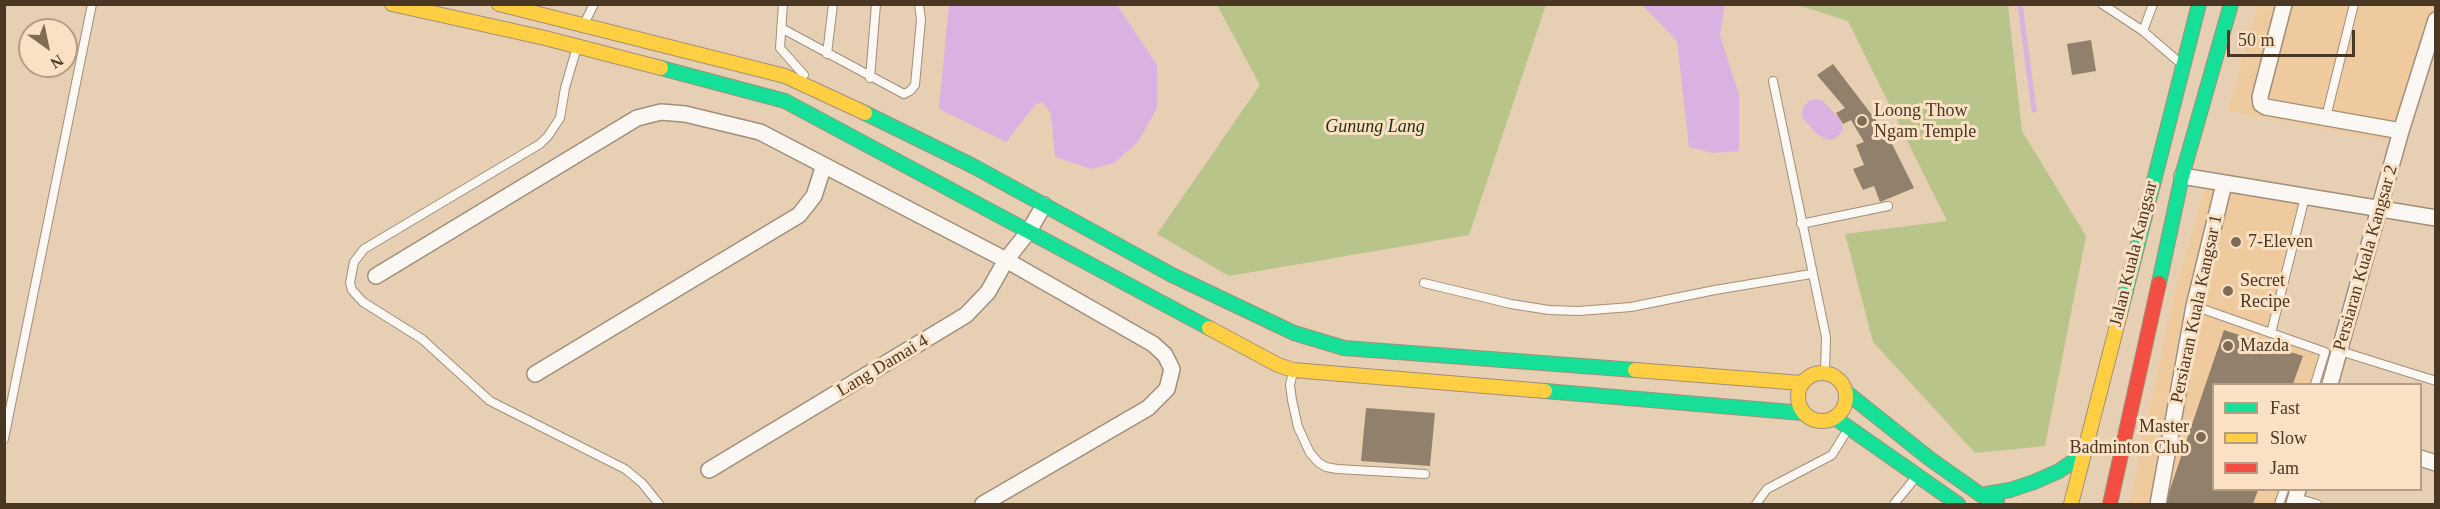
<!DOCTYPE html>
<style>
body{margin:0}
#map{position:relative;width:2440px;height:509px;overflow:hidden;background:#e7cfb4;font-family:"Times New Roman",serif}
canvas{display:block}
.frame{position:absolute;inset:0;border:6px solid #493724;pointer-events:none}
.legend{position:absolute;left:2212px;top:383px;width:210px;height:108px;box-sizing:border-box;background:#fbe1c4;border:2px solid #b49d84;margin:0;padding:8px 10px;list-style:none;font-size:18px;color:#493724}
.legend li{display:flex;align-items:center;gap:12px;height:30px}
.legend b{width:30px;border:2px solid #b49d84}
.north{position:absolute;left:18px;top:18px;width:60px;height:60px;box-sizing:border-box;background:#fbe1c4;border:2px solid #b49d84;border-radius:50%;rotate:147deg;font-size:16px;font-weight:700;line-height:24px;text-align:center;color:#493724}
.north::after{content:'';display:block;margin:auto;width:21px;height:27px;background:#806c56;clip-path:polygon(50% 0,100% 100%,50% 72%,0 100%)}
.scale{position:absolute;left:2227px;top:30px;width:128px;height:27px;box-sizing:border-box;border:3px solid #493724;border-top:0;padding-left:8px;font-size:18px;line-height:21px;white-space:nowrap;color:#493724;-webkit-text-stroke:4px #fbe1c4;paint-order:stroke}
</style>
<div id="map">
<canvas width="2440" height="509"></canvas>
<div class="frame"></div>
<ul class="legend">
<li><b style="height:8px;background:#16e098"></b>Fast</li>
<li><b style="height:8px;background:#ffcf43"></b>Slow</li>
<li><b style="height:8px;background:#f24e42"></b>Jam</li>
</ul>
<div class="north">N</div>
<div class="scale">50 m</div>
</div>
<script>
const context = document.querySelector('canvas').getContext('2d');
context.lineJoin = 'round';
function fillPath(path, color) { context.fillStyle = color; context.fill(path, 'evenodd'); }
const poly = rows => new Path2D(rows.map(r => 'M' + r).join(''));
function strokePath(path, color, width, dash) { context.strokeStyle = color; context.lineWidth = width; context.lineCap = dash ? 'butt' : 'round'; context.setLineDash(dash || []); context.stroke(path); }
function write(font, color, halo, rows, align = 'center') {
  context.font = font + ' "Times New Roman",serif'; context.lineWidth = 6; context.setLineDash([]); context.textBaseline = 'middle'; context.strokeStyle = halo; context.fillStyle = color; for (const [text, x, y, turn = 0] of rows) {
    context.save(); context.translate(x, y); context.rotate((+turn || 0) * Math.PI / 180); context.textAlign = isNaN(turn) ? turn : align; if (halo) context.strokeText(text, 0, 0); context.fillText(text, 0, 0); context.restore();
  }
}
const built = poly([
 [2258,5,2435,5,2435,41,2400,143,2228,111],
 [2207,181,2305,196,2270,332,2325,347,2314,384,2214,384,2214,490,2283,490,2279,504,2129,504,2173,298]
]);
const green = poly([
 [1217,5,1546,5,1469,235,1229,276,1157,234,1260,85],
 [1798,5,2008,5,2022,131,2086,236,2045,446,1975,453,1873,342,1845,234,1947,221,1848,21]
]);
const water = poly([
 [949,5,1117,5,1157,65,1157,108,1138,142,1114,163,1092,169,1055,157,1051,114,1043,102,1035,105,1006,142,939,109],
 [1642,5,1725,5,1720,35,1739,95,1739,151,1713,153,1689,147,1677,41],
 [1816,99,1823,101,1840,119,1843,129,1838,136,1832,140,1826,139,1817,134,1802,117,1803,107,1809,101]
]);
const stream = poly([
 [2020,4,2034,110]
]);
const building = poly([
 [2091,40,2096,71,2072,75,2067,44],
 [1833,64,1888,136,1914,188,1880,202,1874,186,1863,190,1853,169,1864,165,1856,145,1864,142,1851,120,1843,124,1836,113,1845,108,1817,75],
 [2224,330,2303,356,2293,384,2214,384,2214,490,2258,490,2253,504,2165,504],
 [1366,408,1435,413,1430,466,1361,461]
]);
const lane = poly([
 [783,4,780,48,804,75],
 [2102,4,2143,31,2179,62],
 [585,22,594,4],
 [781,28,904,94,910,91,915,85,921,20,919,4],
 [2143,31,2153,4],
 [577,47,565,88,560,118,548,136,540,144,364,249,354,262,350,283,352,290,363,302,422,339,490,401,625,469,642,483,659,504],
 [827,54,833,4],
 [870,78,876,4],
 [1773,81,1826,337,1825,373],
 [2326,117,2354,4],
 [1801,224,1888,206],
 [1424,283,1511,304,1549,310,1579,311,1631,307,1715,290,1811,274],
 [2194,306,2325,352,2315,384],
 [2271,333,2305,197],
 [2337,350,2436,381],
 [1293,372,1290,385,1292,400,1298,427,1310,453,1319,463,1326,467,1337,469,1425,474],
 [4,439,92,4],
 [2296,498,2317,504],
 [1756,504,1767,489,1832,455,1848,429],
 [1894,504,1916,477],
 [2279,504,2284,490]
]);
const street = poly([
 [2284,4,2260,97,2261,104,2266,107,2401,131],
 [2182,176,2436,218],
 [376,276,637,118,661,112,685,114,760,132,1006,260,1153,344,1165,355,1172,369,1167,389,1148,408,983,504],
 [535,374,799,215,814,196,824,165],
 [2330,384,2401,131,2436,20],
 [2420,458,2436,463],
 [709,470,966,315,988,292,1006,260,1029,231,1044,205],
 [2158,504,2194,306,2224,184],
 [2294,504,2298,490]
]);
const fast = poly([
 [661,68,785,101,1209,328],
 [865,113,973,166,1172,275,1294,333,1344,348,1635,370],
 [2159,283,2182,176,2231,4],
 [2120,314,2199,4],
 [1545,391,1803,413],
 [1846,392,1930,459,1981,495,1997,502],
 [1835,418,1958,504],
 [1981,495,2010,490,2034,482,2059,471,2084,454]
]);
const slow = poly([
 [392,4,545,38,661,68],
 [499,4,785,76,865,113],
 [1209,328,1278,365,1293,370,1545,391],
 [1635,370,1802,383],
 '1798 397a24 24 0 1 1 48 0a24 24 0 1 1-48 0Z',
 [2071,504,2120,314]
]);
const jam = poly([
 [2110,504,2159,283]
]);
const markers = [
 [1862,121,6,"#806c56"],
 [2236,242,6,"#806c56"],
 [2228,291,6,"#806c56"],
 [2228,346,6,"#806c56"],
 [2201,437,6,"#806c56"]
];
const poiNames = [
 ["Loong Thow",1874,111],
 ["Ngam Temple",1874,132],
 ["7-Eleven",2248,242],
 ["Secret",2240,281],
 ["Recipe",2240,302],
 ["Mazda",2240,346],
 ["Master",2189,427,"right"],
 ["Badminton Club",2189,448,"right"]
];
const parkNames = [
 ["Gunung Lang",1375,127]
];
const streetNames = [
 ["Jalan Kuala Kangsar",2134,254,-76],
 ["Persiaran Kuala Kangsar 2",2366,258,-74],
 ["Persiaran Kuala Kangsar 1",2197,309,-78],
 ["Lang Damai 4",883,366,-31]
];
fillPath(built, '#efca9f');
fillPath(green, '#b9c48a');
fillPath(water, '#d9b2e2');
strokePath(stream, '#d9b2e2', 5);
fillPath(building, '#91806b');
strokePath(lane, '#a18f7a', 10);
strokePath(street, '#a18f7a', 18);
strokePath(fast, '#a18f7a', 16);
strokePath(slow, '#a18f7a', 16);
strokePath(jam, '#a18f7a', 16);
strokePath(lane, '#fbf8f4', 8);
strokePath(street, '#fbf8f4', 15);
strokePath(fast, '#16e098', 14);
strokePath(slow, '#ffcf43', 14);
strokePath(jam, '#f24e42', 14);
for (const [x, y, r, color] of markers) { const dot = new Path2D(); dot.arc(x, y, r, 0, 2 * Math.PI); context.fillStyle = color; context.fill(dot); strokePath(dot, '#fbe1c4', 2); }
write('18px', '#493724', '#fbe1c4', poiNames, 'left');
write('italic 18px', '#233310', '#fbe1c4', parkNames);
write('18px', '#493724', '#fbe1c4', streetNames);
</script>
